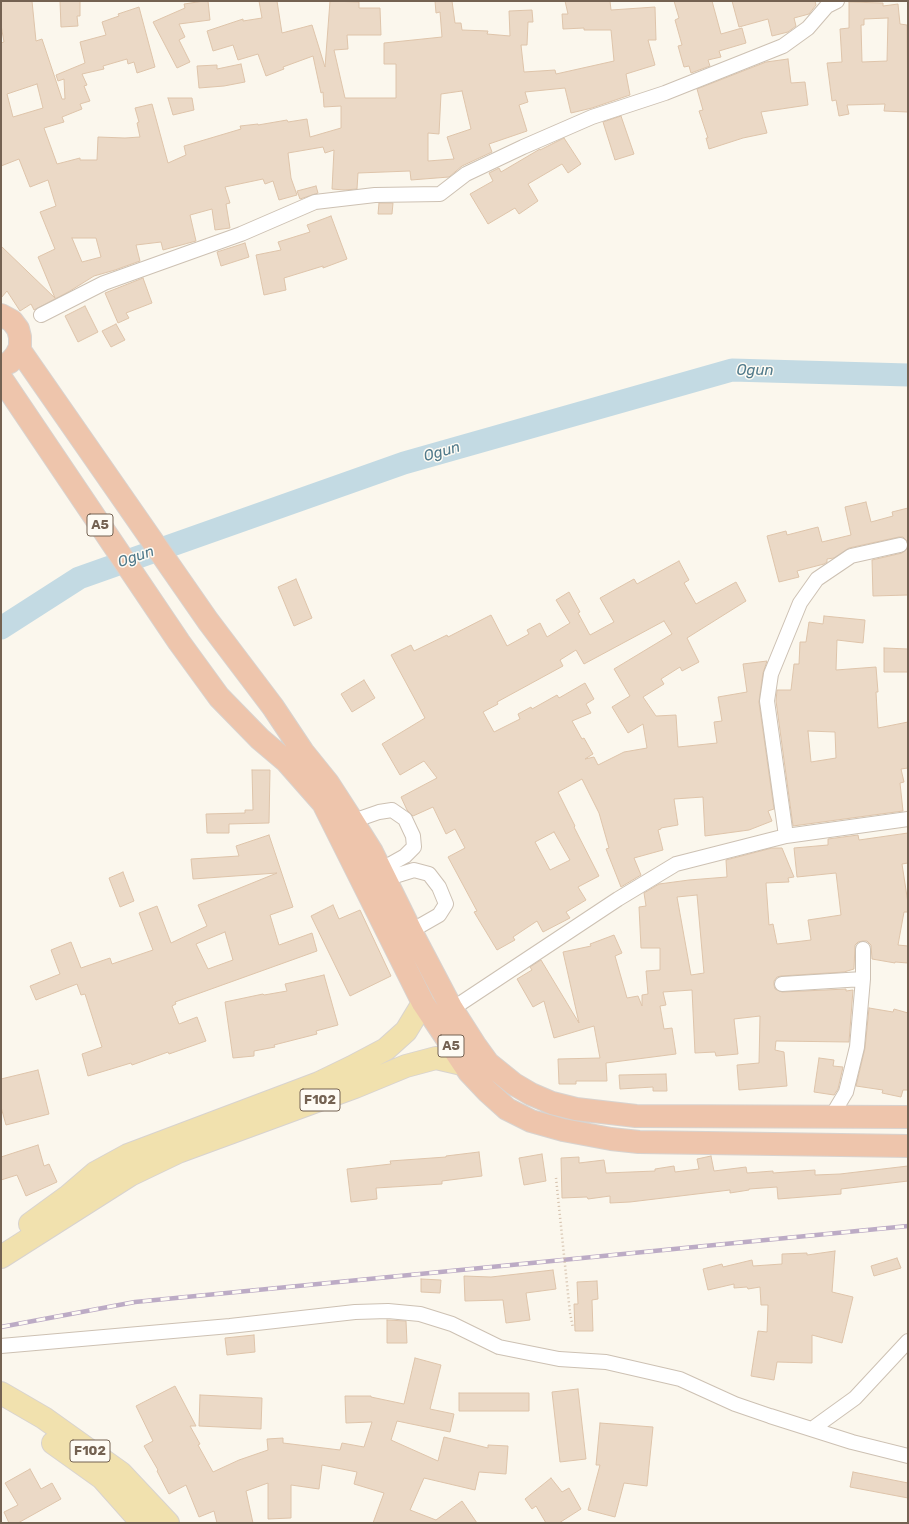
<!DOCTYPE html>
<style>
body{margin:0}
#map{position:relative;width:909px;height:1524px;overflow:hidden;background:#fbf7ed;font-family:Rubik,sans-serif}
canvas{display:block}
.frame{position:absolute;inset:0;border:2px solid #746252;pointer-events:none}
</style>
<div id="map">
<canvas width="909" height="1524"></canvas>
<div class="frame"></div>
</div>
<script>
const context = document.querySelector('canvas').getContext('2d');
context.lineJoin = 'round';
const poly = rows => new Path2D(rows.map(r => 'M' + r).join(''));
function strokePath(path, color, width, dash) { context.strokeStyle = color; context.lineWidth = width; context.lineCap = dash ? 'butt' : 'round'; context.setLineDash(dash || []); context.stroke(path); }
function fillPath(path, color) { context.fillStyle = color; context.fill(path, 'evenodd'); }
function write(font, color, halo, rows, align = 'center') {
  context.font = font + ' Rubik,sans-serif'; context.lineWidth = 3; context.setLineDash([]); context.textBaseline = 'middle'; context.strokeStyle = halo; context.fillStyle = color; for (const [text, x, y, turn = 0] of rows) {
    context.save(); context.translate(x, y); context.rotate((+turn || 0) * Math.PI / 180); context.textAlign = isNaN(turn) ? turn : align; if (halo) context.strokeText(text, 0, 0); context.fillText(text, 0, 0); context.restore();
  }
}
const river = poly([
 [1,628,79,578,404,463,732,370,908,375]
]);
const building = poly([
 [1,1,32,1,36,41,42,39,62,99,65,99,64,79,58,81,56,75,85,63,80,42,106,35,102,22,119,16,118,14,139,7,155,67,137,73,134,62,128,64,127,59,103,66,104,69,82,74,87,85,84,86,90,101,80,104,82,109,62,117,64,122,44,128,57,164,80,158,80,160,97,160,98,137,125,138,140,137,137,123,139,122,135,108,152,104,168,163,186,155,184,146,241,129,240,126,258,124,258,125,287,120,288,122,307,119,310,137,341,128,341,106,324,107,323,92,321,93,313,56,283,67,284,69,266,76,258,54,238,60,233,45,213,51,207,31,243,19,243,21,262,18,259,1,277,1,282,33,312,25,325,67,330,1,359,2,359,8,380,8,381,35,347,35,348,49,334,50,345,98,396,98,396,64,384,64,384,43,442,37,440,12,436,13,435,1,452,1,455,23,461,23,462,30,488,31,487,34,510,36,509,11,532,10,533,22,528,22,527,45,521,45,524,72,555,70,556,74,614,61,611,30,584,30,584,28,563,29,562,14,568,14,565,1,610,1,611,10,655,7,656,40,648,40,655,65,626,74,630,95,592,108,571,113,565,88,525,92,528,102,519,105,527,131,489,144,492,152,462,166,449,177,411,180,410,171,358,173,357,189,344,190,332,189,334,150,325,153,323,147,288,153,291,178,297,195,279,200,273,181,265,184,263,179,225,187,230,203,226,204,230,228,215,230,212,209,190,215,196,241,163,250,161,242,136,245,140,261,115,270,94,276,70,291,34,310,31,304,20,311,7,291,1,298,1,246,55,298,38,257,55,249,40,212,56,206,48,180,30,187,19,159,1,166,1,43,4,42,1,25,1,1],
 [37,84,43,108,13,117,7,94,37,84],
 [462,91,471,129,447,137,454,159,428,161,428,133,439,134,441,94,462,91],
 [72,238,96,238,101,257,82,262,72,238],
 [60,1,80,1,80,16,77,16,78,26,61,27,60,1],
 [204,1,208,1,210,20,179,24,185,37,179,40,190,62,177,68,153,22,185,8,184,4,204,1],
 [674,1,712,1,721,34,742,28,746,43,719,51,721,57,708,60,710,66,691,73,689,66,684,67,678,46,682,45,675,20,679,18,674,1],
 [732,1,815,1,816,5,809,14,794,18,796,26,788,32,772,36,768,19,739,27,732,1],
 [849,2,883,3,883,6,898,4,900,24,907,25,908,112,884,111,885,104,847,105,849,114,839,116,836,100,832,101,827,63,842,62,840,29,849,28,849,2],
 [888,18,887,61,862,62,861,25,864,25,864,19,888,18],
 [788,59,791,83,805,82,808,105,761,112,767,133,743,138,709,149,706,138,708,138,699,111,703,110,697,89,766,62,788,59],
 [241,64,245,82,224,86,199,88,197,66,217,65,217,69,241,64],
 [168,98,192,98,194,110,173,115,168,98],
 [621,116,634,154,615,160,603,122,621,116],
 [564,138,581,164,568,173,562,164,528,184,538,201,519,214,515,208,488,224,470,194,493,181,489,173,499,168,501,172,540,149,540,150,564,138],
 [316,186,318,193,300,199,297,191,316,186],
 [379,203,393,203,392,214,378,214,379,203],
 [331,216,347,259,323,268,323,266,284,278,286,290,264,295,256,255,281,250,278,242,310,232,307,225,331,216],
 [245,243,249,257,221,266,217,252,245,243],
 [143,278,152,303,126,313,129,318,118,323,105,293,143,278],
 [85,306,98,332,78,342,65,316,85,306],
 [116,324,125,340,111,347,102,331,116,324],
 [866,502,871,522,893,516,892,512,908,508,908,542,903,537,899,537,849,548,834,558,827,559,827,562,824,564,797,571,799,577,779,582,767,536,786,531,787,535,818,527,822,542,851,535,845,507,866,502],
 [908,548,908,595,873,596,872,560,902,553,908,548],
 [679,561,689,580,684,583,696,604,736,582,746,601,687,638,699,662,682,671,680,667,661,679,664,684,643,697,656,716,676,715,678,747,717,743,714,722,722,721,718,697,747,692,743,664,767,661,763,673,759,702,774,809,768,811,772,821,749,830,705,836,703,797,674,799,678,825,661,828,661,829,658,830,663,850,634,858,641,875,621,887,606,849,609,848,599,813,582,779,558,792,575,826,574,827,599,876,578,887,586,900,566,912,570,918,543,932,537,921,513,937,515,940,497,950,474,912,477,911,448,857,465,848,455,829,446,834,433,807,413,816,407,810,401,797,437,778,424,761,400,775,382,744,425,718,391,655,411,645,414,651,447,635,448,637,491,615,507,646,529,634,527,630,540,623,547,637,570,623,556,600,569,592,580,612,578,613,590,635,614,622,600,598,634,579,637,584,679,561],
 [664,621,672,634,614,669,630,696,612,707,628,733,643,724,647,748,624,752,598,765,594,757,585,759,593,754,584,738,582,739,572,721,591,713,586,704,594,699,585,683,559,698,557,695,532,709,531,707,518,714,520,719,494,732,483,712,498,704,497,702,563,666,560,660,576,650,584,664,664,621],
 [554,832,570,860,550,870,535,842,554,832],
 [296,579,312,618,294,626,278,587,296,579],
 [824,616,865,620,863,643,837,640,836,670,876,667,878,692,876,692,878,728,908,722,908,768,901,769,904,782,900,783,903,811,793,826,776,701,777,690,791,690,794,664,799,664,800,642,806,642,809,622,823,624,824,616],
 [808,731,835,732,836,758,811,762,808,731],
 [884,648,908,649,908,672,884,672,884,648],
 [364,680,375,698,352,712,341,694,364,680],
 [252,770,270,770,269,823,229,824,229,833,207,833,206,814,245,813,245,810,253,810,252,770],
 [908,833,908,863,902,864,908,903,908,912,904,912,898,945,908,946,908,963,895,962,895,963,872,959,871,945,867,941,863,941,858,942,855,945,854,969,844,972,781,976,777,977,774,981,774,985,775,989,782,992,846,989,846,991,853,990,849,1042,776,1041,775,1050,784,1052,787,1086,739,1090,737,1065,759,1063,760,1016,734,1019,738,1054,716,1056,715,1052,695,1053,692,990,663,992,666,1005,660,1006,664,1029,672,1028,676,1054,606,1063,607,1081,576,1081,576,1084,559,1084,558,1059,600,1058,594,1026,554,1038,544,1001,533,1007,517,979,532,970,530,967,541,960,579,1023,563,952,591,946,590,944,614,935,622,953,615,956,627,998,638,996,642,1006,642,995,648,994,646,971,660,970,660,948,641,948,639,907,646,906,644,893,659,884,689,880,727,877,726,860,772,848,782,848,794,877,788,878,789,882,766,883,769,925,773,924,777,944,811,940,808,920,841,915,836,873,797,877,794,848,828,845,828,839,858,835,859,840,908,833],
 [697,895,704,973,691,975,677,897,697,895],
 [269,835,293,907,270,915,279,945,312,933,317,951,175,1002,176,1004,172,1006,179,1024,197,1017,206,1041,169,1054,168,1052,132,1065,131,1063,88,1076,82,1054,102,1047,85,994,81,995,77,984,36,1000,30,986,60,974,51,950,71,942,81,968,110,958,112,964,153,950,139,913,157,906,171,943,207,926,198,905,277,873,193,879,191,859,239,856,236,846,269,835],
 [225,932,233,960,208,969,196,944,225,932],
 [123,872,134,901,120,907,109,878,123,872],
 [333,905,339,919,360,910,391,976,350,996,311,916,333,905],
 [324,975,338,1025,316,1031,317,1034,274,1045,275,1047,254,1051,254,1056,233,1058,225,1002,263,994,264,995,287,991,285,984,324,975],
 [869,1008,893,1012,894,1009,908,1013,908,1090,903,1090,901,1097,882,1093,883,1090,856,1086,865,1048,869,1008],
 [819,1058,834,1060,833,1066,843,1067,838,1089,834,1095,814,1092,819,1058],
 [38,1070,49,1114,6,1125,1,1107,1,1079,38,1070],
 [666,1074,667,1091,653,1091,653,1087,620,1089,619,1075,666,1074],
 [38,1145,44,1166,49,1164,57,1182,26,1196,17,1175,1,1180,1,1157,38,1145],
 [479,1152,482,1176,442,1181,442,1184,376,1188,377,1199,351,1202,347,1169,391,1164,390,1161,446,1157,446,1156,479,1152],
 [542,1154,546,1181,524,1185,519,1158,542,1154],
 [711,1156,714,1171,746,1167,747,1173,773,1171,773,1173,815,1170,815,1175,840,1174,908,1166,908,1181,841,1189,841,1194,778,1199,777,1187,749,1189,749,1190,730,1193,730,1190,630,1202,610,1203,610,1196,588,1199,587,1197,562,1198,561,1158,579,1157,579,1163,604,1160,606,1173,655,1171,655,1169,674,1166,675,1172,699,1169,697,1159,711,1156],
 [835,1251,832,1292,853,1297,842,1343,812,1335,812,1363,777,1362,774,1380,751,1376,758,1331,767,1332,768,1305,761,1305,760,1287,748,1289,747,1287,734,1288,734,1284,708,1290,703,1269,722,1264,723,1267,752,1260,753,1266,782,1264,782,1254,807,1253,807,1255,835,1251],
 [897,1258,901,1268,874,1276,871,1266,897,1258],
 [553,1270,556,1289,526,1293,530,1320,506,1323,503,1300,465,1301,464,1276,491,1277,553,1270],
 [421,1279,441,1280,440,1293,421,1292,421,1279],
 [597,1281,598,1299,592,1300,593,1331,575,1331,574,1304,578,1304,577,1282,597,1281],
 [387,1320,406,1321,407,1343,387,1343,387,1320],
 [254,1335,255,1352,227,1355,225,1338,254,1335],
 [415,1358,441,1365,430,1409,454,1414,450,1432,397,1421,391,1440,438,1461,444,1437,488,1448,488,1445,508,1446,506,1474,479,1472,475,1490,424,1478,410,1510,436,1520,462,1501,477,1523,373,1523,384,1493,354,1484,357,1472,322,1465,319,1489,291,1485,291,1518,268,1519,268,1483,246,1491,253,1523,217,1523,214,1511,199,1517,186,1485,169,1494,157,1471,158,1470,144,1446,153,1441,136,1406,175,1386,196,1426,190,1426,200,1444,198,1445,213,1472,239,1460,268,1450,267,1439,283,1438,283,1443,340,1450,342,1443,364,1447,372,1422,346,1423,345,1396,371,1396,371,1397,404,1404,415,1358],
 [578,1389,586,1459,560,1462,552,1392,578,1389],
 [459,1393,529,1393,529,1411,459,1411,459,1393],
 [200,1395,262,1398,261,1429,199,1426,200,1395],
 [600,1423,653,1427,647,1486,624,1483,615,1517,588,1510,600,1465,596,1465,600,1423],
 [30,1469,41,1489,52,1483,61,1499,18,1523,9,1523,4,1512,18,1505,5,1483,30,1469],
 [853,1472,908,1483,908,1498,850,1487,853,1472],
 [551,1478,562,1492,569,1488,581,1509,559,1523,546,1523,536,1506,532,1509,525,1499,551,1478]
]);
const path = poly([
 [570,1313,573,1328]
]);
const street = poly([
 [41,315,104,283,241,234,315,202,375,195,440,194,466,174,523,147,592,117,665,93,783,46,808,28,827,6,837,1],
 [353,821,379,812,392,810,405,819,413,836,414,847,405,856,380,870],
 [786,836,767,701,771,674,800,603,817,579,851,556,900,545],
 [385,879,414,870,429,874,439,887,446,904,439,915,411,931],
 [782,984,863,979],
 [452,1009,618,899,676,864,786,836,908,819],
 [831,1117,846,1092,857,1047,863,979,863,949],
 [1,1346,230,1326,355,1312,388,1311,420,1314,452,1324,499,1347,559,1359,606,1362,680,1379,735,1404,770,1416,852,1442,908,1456],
 [812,1429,855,1398,908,1341]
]);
const primary = poly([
 [30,1224,67,1197,95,1173,128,1155,319,1083,352,1067,386,1049,406,1031,423,1003],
 [1,1257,130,1175,178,1152,355,1087,406,1066,436,1058,462,1064],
 [1,1393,44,1418,121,1473,168,1523],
 [53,1443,102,1478,142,1523]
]);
const highway = poly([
 [1,315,12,321,18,329,20,337,20,347,16,355,10,362,1,366],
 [19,349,208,621,273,707,303,752,328,783,350,817,372,852,411,931,452,1009,475,1045,488,1063,514,1084,531,1094,552,1103,576,1109,636,1116,908,1117],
 [1,378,179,642,219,697,260,739,286,761,323,803,423,1003,469,1072,487,1091,507,1109,531,1121,563,1130,611,1139,639,1142,908,1146]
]);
const rail = poly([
 [1,1327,135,1302,908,1226]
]);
const pathBridge = poly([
 [556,1178,570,1313]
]);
const shields = [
 [100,525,26],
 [451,1046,26],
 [320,1100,40],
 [90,1451,40]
];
const shieldNames = [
 ["A5",100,525],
 ["A5",451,1046],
 ["F102",320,1100],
 ["F102",90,1451]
];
const waterNames = [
 ["Ogun",755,371],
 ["Ogun",442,452,-16],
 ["Ogun",136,557,-19]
];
strokePath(river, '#c3dae3', 23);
fillPath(building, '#ebd9c6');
strokePath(building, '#dec4aa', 1);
strokePath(street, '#cdc1b3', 16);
strokePath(primary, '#d8d3cf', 24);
strokePath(highway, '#d8d3cf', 24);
strokePath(path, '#d3bfaa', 2.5, [1, 3]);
strokePath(street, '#fff', 14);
strokePath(primary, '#f1e1ae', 22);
strokePath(highway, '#eec5ac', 22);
strokePath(rail, '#bcabc5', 4.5);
strokePath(rail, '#fefbf4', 3, [9]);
strokePath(pathBridge, '#d3bfaa', 2.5, [1, 3]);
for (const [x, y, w] of shields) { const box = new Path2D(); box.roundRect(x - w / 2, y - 11, w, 22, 3); context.fillStyle = '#fefbf4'; context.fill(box); strokePath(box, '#746252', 1); }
write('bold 13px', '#746252', null, shieldNames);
write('italic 15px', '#517a8b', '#fefbf4', waterNames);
</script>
